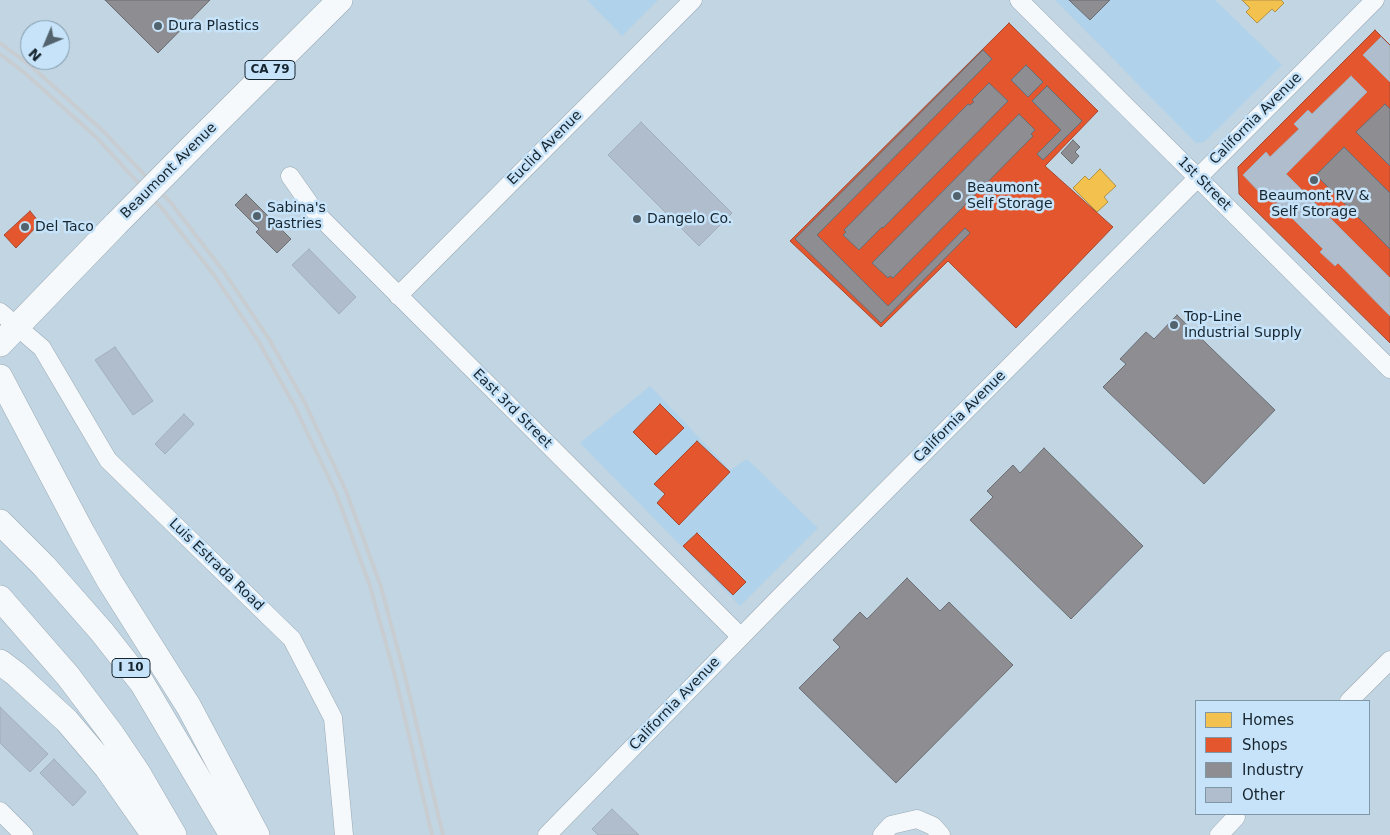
<!DOCTYPE html>
<style>
body{margin:0}
#map{position:relative;width:1390px;height:835px;overflow:hidden;background:#c1d5e3;font-family:"DejaVu Sans",sans-serif}
canvas{display:block}
.legend{position:absolute;left:1195px;top:700px;width:175px;height:115px;box-sizing:border-box;background:#c6e3f9;border:1px solid #8097a8;margin:0;padding:6px 9px;list-style:none;font-size:15px;color:#17252f}
.legend li{display:flex;align-items:center;gap:10px;height:25px}
.legend b{width:25px;border:1px solid #8097a8}
.north{position:absolute;left:20px;top:20px;width:50px;height:50px;box-sizing:border-box;background:#c6e3f9;border:1px solid #8097a8;border-radius:50%;rotate:225deg;font-size:14px;font-weight:700;line-height:20px;text-align:center;color:#17252f}
.north::after{content:'';display:block;margin:auto;width:18px;height:22px;background:#52636e;clip-path:polygon(50% 0,100% 100%,50% 72%,0 100%)}
</style>
<div id="map">
<canvas width="1390" height="835"></canvas>
<ul class="legend">
<li><b style="height:14px;background:#f2c14e"></b>Homes</li>
<li><b style="height:14px;background:#e4572e"></b>Shops</li>
<li><b style="height:14px;background:#8d8d92"></b>Industry</li>
<li><b style="height:14px;background:#afbdcd"></b>Other</li>
</ul>
<div class="north">N</div>
</div>
<script>
const context = document.querySelector('canvas').getContext('2d');
context.lineJoin = 'round';
function fillPath(path, color) { context.fillStyle = color; context.fill(path, 'evenodd'); }
const poly = rows => new Path2D(rows.map(r => 'M' + r).join(''));
function strokePath(path, color, width, dash) { context.strokeStyle = color; context.lineWidth = width; context.lineCap = dash ? 'butt' : 'round'; context.setLineDash(dash || []); context.stroke(path); }
function write(font, color, halo, rows, align = 'center') {
  context.font = font + ' "DejaVu Sans",sans-serif'; context.lineWidth = 5; context.setLineDash([]); context.textBaseline = 'middle'; context.strokeStyle = halo; context.fillStyle = color; for (const [text, x, y, turn = 0] of rows) {
    context.save(); context.translate(x, y); context.rotate((+turn || 0) * Math.PI / 180); context.textAlign = isNaN(turn) ? turn : align; if (halo) context.strokeText(text, 0, 0); context.fillText(text, 0, 0); context.restore();
  }
}
const built = poly([
 [587,0,658,0,622,36],
 [1055,0,1215,0,1282,65,1204,142,1196,143],
 [650,386,730,470,747,459,818,528,740,606,580,443]
]);
const homes = poly([
 [1242,0,1281,0,1284,3,1275,12,1272,9,1257,23,1246,12,1250,8,1242,0],
 [1100,169,1116,186,1104,197,1108,202,1097,212,1073,188,1085,176,1089,180,1100,169]
]);
const shops = poly([
 [1009,23,1098,111,1045,166,1113,227,1016,328,948,261,881,327,790,241,1009,23],
 [1375,30,1390,45,1390,343,1239,194,1238,167,1375,30],
 [30,211,40,223,16,248,4,235,30,211],
 [660,404,684,428,656,455,633,432,660,404],
 [697,441,730,472,679,525,657,503,665,494,654,484,697,441],
 [697,533,746,582,733,595,683,546,697,533]
]);
const industry = poly([
 [105,0,210,0,158,53,105,0],
 [1069,0,1110,0,1090,20,1069,0],
 [983,50,992,59,817,235,888,306,965,228,970,233,881,323,795,239,983,50],
 [1026,65,1043,82,1028,97,1011,80,1026,65],
 [989,83,1008,101,883,228,882,227,859,250,843,235,846,232,844,230,968,104,970,105,974,102,972,100,989,83],
 [1047,86,1082,121,1043,160,1037,154,1061,130,1032,101,1047,86],
 [1385,104,1390,109,1390,166,1356,132,1385,104],
 [1019,114,1035,130,1031,134,1033,136,893,278,890,276,888,278,872,263,1019,114],
 [1073,140,1080,147,1075,152,1079,156,1072,164,1061,153,1073,140],
 [1344,147,1390,193,1390,249,1316,175,1344,147],
 [246,194,291,239,277,253,256,232,259,229,235,205,246,194],
 [1177,315,1275,410,1204,484,1103,387,1126,364,1120,359,1146,332,1154,339,1177,315],
 [1044,448,1143,546,1071,619,970,520,993,497,987,491,1013,465,1020,473,1044,448],
 [907,578,940,611,949,602,1013,665,896,783,799,688,840,647,833,640,860,612,867,619,907,578]
]);
const building = poly([
 [1381,37,1390,46,1390,82,1363,55,1381,37],
 [1351,76,1367,92,1286,174,1390,278,1390,316,1338,263,1335,266,1320,252,1323,249,1269,195,1265,198,1243,175,1266,152,1270,157,1299,129,1294,124,1308,110,1312,114,1351,76],
 [641,122,732,213,699,246,608,155,641,122],
 [309,249,356,297,339,314,292,265,309,249],
 [115,347,153,401,133,415,95,360,115,347],
 [184,414,194,424,165,454,155,444,184,414],
 [0,707,48,754,30,772,0,743,0,707],
 [54,759,86,792,73,806,40,773,54,759],
 [612,809,639,835,598,835,592,829,612,809]
]);
const minor = poly([
 [1019,0,1390,369],
 [290,176,316,213,741,637],
 [398,296,693,0],
 [0,312,42,348,108,460,292,639,333,718,344,835],
 [1349,701,1390,660],
 [0,811,24,835],
 [547,835,780,597,1375,0],
 [882,835,891,825,917,819,933,826,941,835],
 [1219,835,1236,817]
]);
const highway = poly([
 [199,140,340,0],
 [0,344,116,224],
 [0,377,83,534,110,582,189,707,257,835],
 [0,522,44,566,102,632,142,683,232,835],
 [0,598,68,676,111,733,138,773,174,835],
 [0,662,16,674,67,721,107,768,154,835]
]);
const rail = poly([
 [0,43,31,66,103,131,171,203,224,272,269,339,305,403,346,491,381,587,405,676,443,835],
 [0,54,26,74,97,138,164,211,214,275,259,342,295,407,336,493,370,586,396,680,432,835]
]);
const highwayBridge = poly([
 [116,224,199,140]
]);
const markers = [
 [158,26,5,"#52636e"],
 [1314,180,5,"#52636e"],
 [957,196,5,"#52636e"],
 [257,216,5,"#52636e"],
 [637,219,5,"#52636e"],
 [25,227,5,"#52636e"],
 [1174,325,5,"#52636e"]
];
const shields = [
 [270,70,50],
 [131,668,38]
];
const shieldNames = [
 ["CA 79",270,70],
 ["I 10",131,668]
];
const poiNames = [
 ["Dura Plastics",168,26],
 ["Beaumont",967,188],
 ["Self Storage",967,204],
 ["Beaumont RV &",1314,196,"center"],
 ["Self Storage",1314,212,"center"],
 ["Sabina's",267,208],
 ["Pastries",267,224],
 ["Dangelo Co.",647,219],
 ["Del Taco",35,227],
 ["Top-Line",1184,317],
 ["Industrial Supply",1184,333]
];
const streetNames = [
 ["California Avenue",1256,119,-45],
 ["Euclid Avenue",545,148,-45],
 ["Beaumont Avenue",169,171,-45],
 ["1st Street",1204,184,45],
 ["East 3rd Street",512,409,45],
 ["California Avenue",960,417,-45],
 ["Luis Estrada Road",216,565,44],
 ["California Avenue",675,704,-46]
];
fillPath(built, '#b0d2ea');
fillPath(homes, '#f2c14e');
strokePath(homes, '#b09245', 1);
fillPath(shops, '#e4572e');
strokePath(shops, '#a6482e', 1);
fillPath(industry, '#8d8d92');
strokePath(industry, '#6a6e74', 1);
fillPath(building, '#afbdcd');
strokePath(building, '#a2aebb', 1);
strokePath(minor, '#9aaab5', 19);
strokePath(highway, '#9aaab5', 26);
strokePath(minor, '#f6f9fb', 18);
strokePath(highway, '#f6f9fb', 25);
strokePath(rail, '#c8cdd2', 4);
strokePath(highwayBridge, '#9aaab5', 26, []);
strokePath(highwayBridge, '#f6f9fb', 25);
for (const [x, y, r, color] of markers) { const dot = new Path2D(); dot.arc(x, y, r, 0, 2 * Math.PI); context.fillStyle = color; context.fill(dot); strokePath(dot, '#c6e3f9', 2); }
for (const [x, y, w] of shields) { const box = new Path2D(); box.roundRect(x - w / 2, y - 9.5, w, 19, 4); context.fillStyle = '#c6e3f9'; context.fill(box); strokePath(box, '#17252f', 1); }
write('bold 12px', '#17252f', null, shieldNames);
write('14px', '#17252f', '#c6e3f9', poiNames, 'left');
write('14px', '#17252f', '#c6e3f9', streetNames);
</script>
